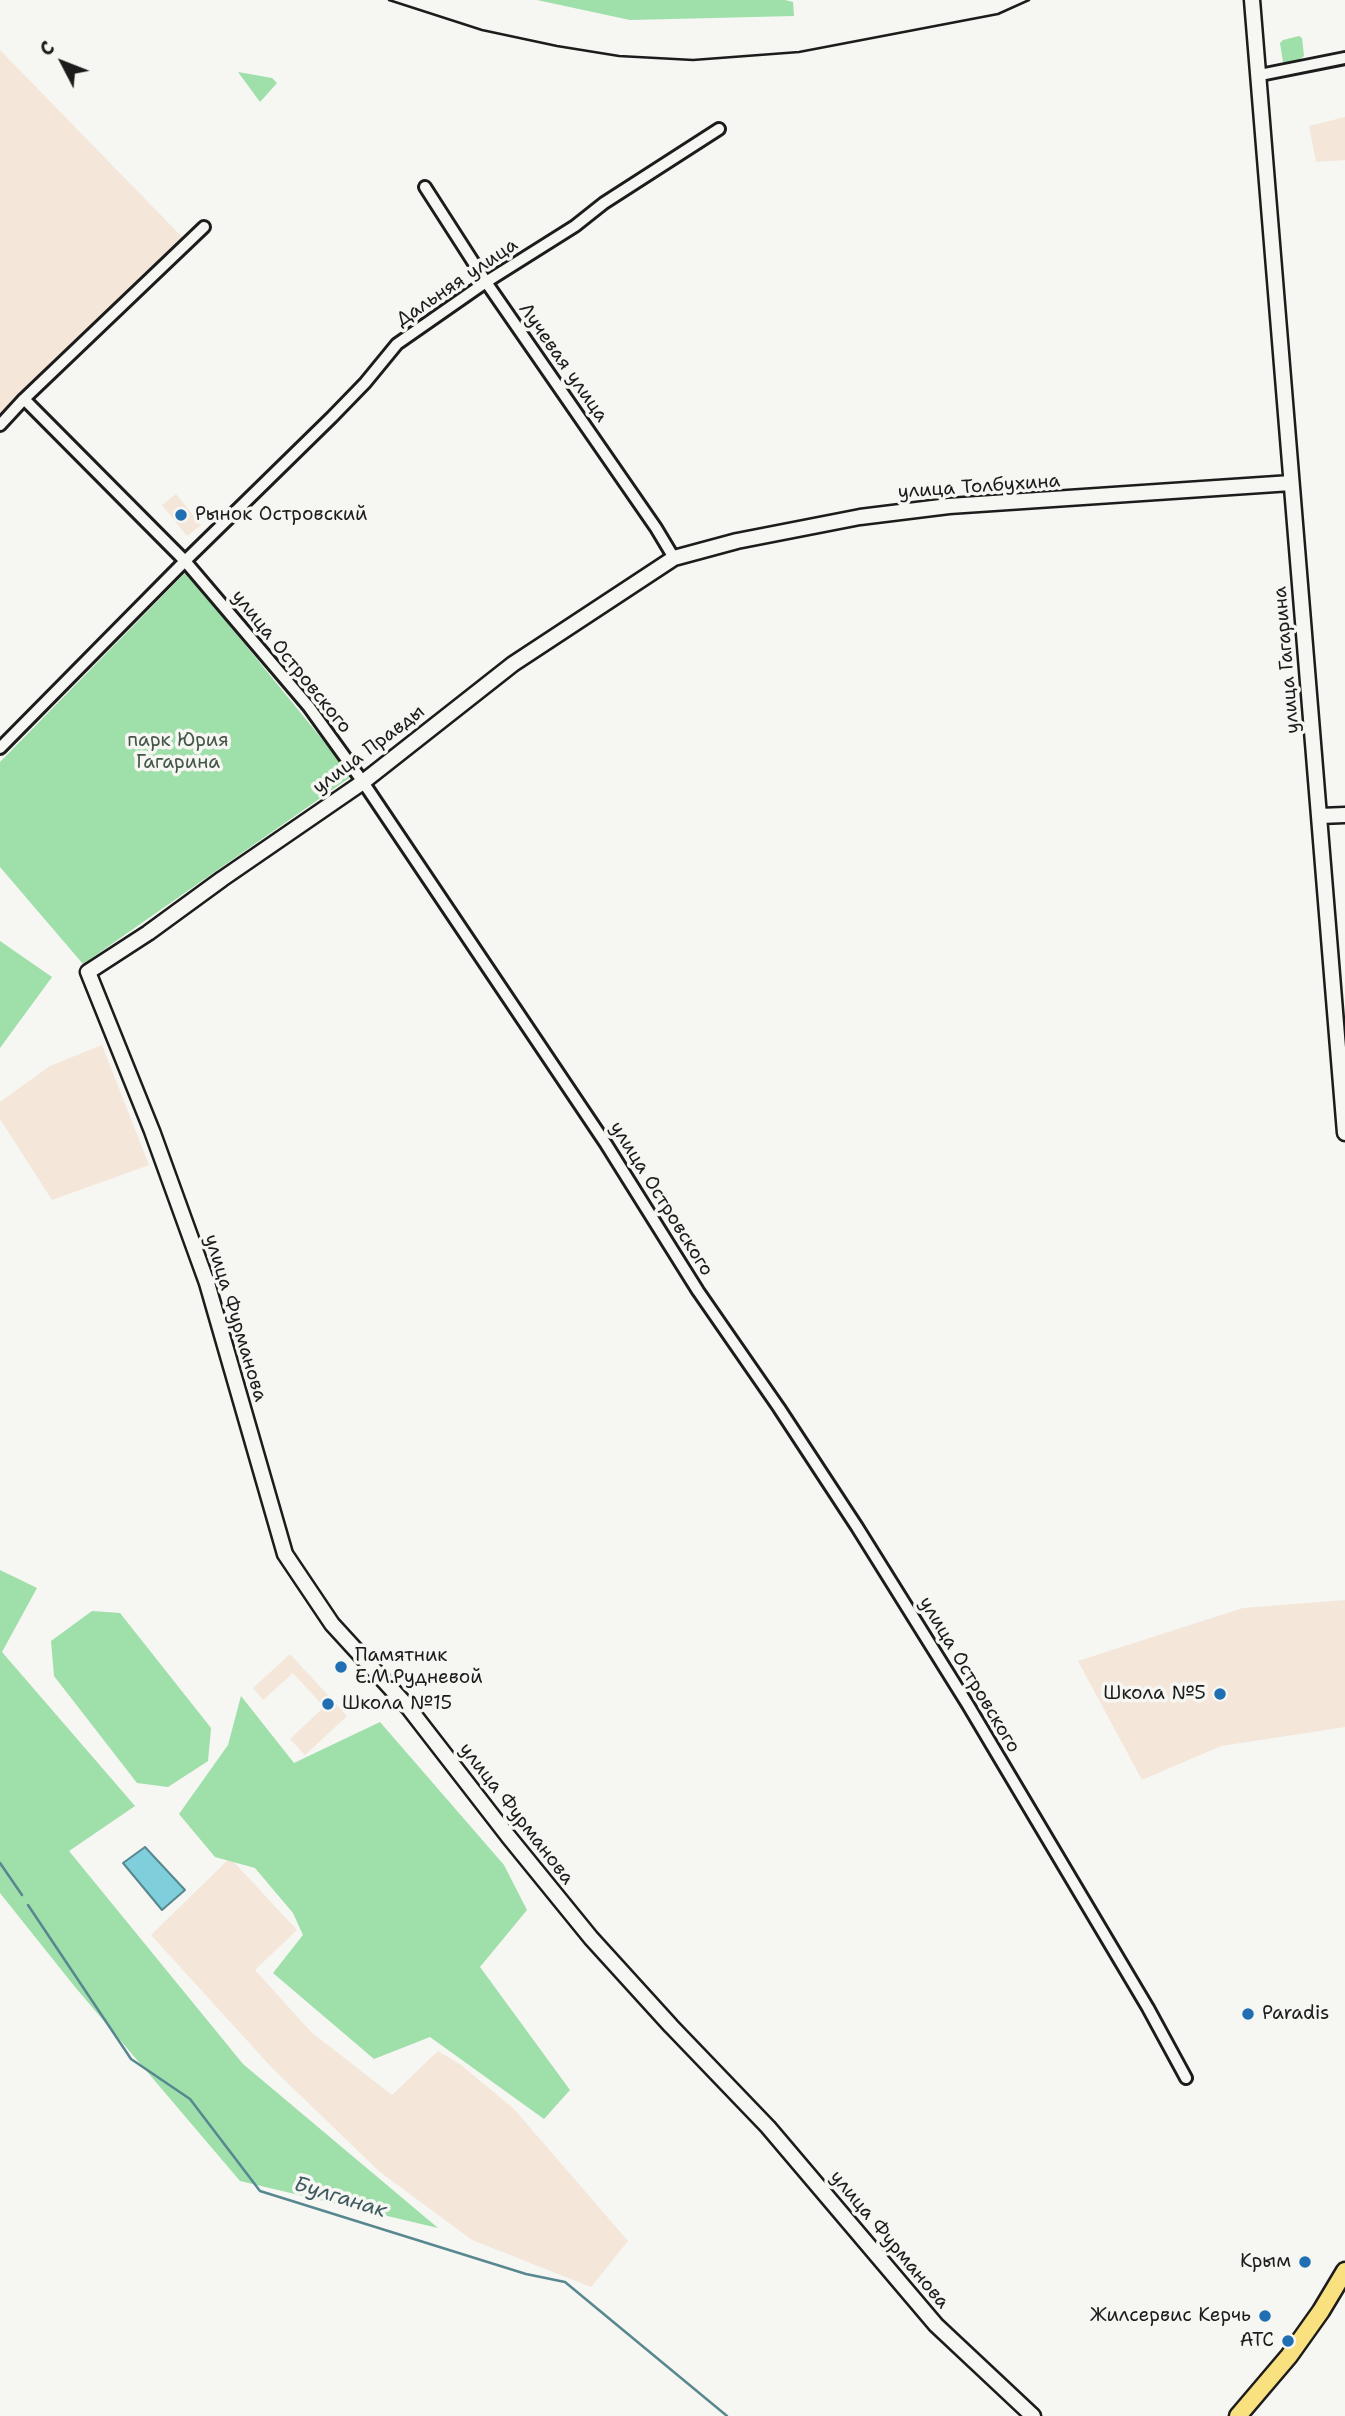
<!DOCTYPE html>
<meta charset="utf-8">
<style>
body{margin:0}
#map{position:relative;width:1345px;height:2416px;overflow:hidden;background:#f6f6f2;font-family:"Shantell Sans",sans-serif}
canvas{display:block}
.north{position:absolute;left:28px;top:28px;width:70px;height:70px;-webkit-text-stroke:5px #f6f6f2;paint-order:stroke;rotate:312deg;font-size:19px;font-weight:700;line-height:28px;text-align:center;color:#1c1c1c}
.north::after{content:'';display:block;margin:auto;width:24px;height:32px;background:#1c1c1c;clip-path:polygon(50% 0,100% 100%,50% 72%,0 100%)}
</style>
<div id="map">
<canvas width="1345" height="2416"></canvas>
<div class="north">С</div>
</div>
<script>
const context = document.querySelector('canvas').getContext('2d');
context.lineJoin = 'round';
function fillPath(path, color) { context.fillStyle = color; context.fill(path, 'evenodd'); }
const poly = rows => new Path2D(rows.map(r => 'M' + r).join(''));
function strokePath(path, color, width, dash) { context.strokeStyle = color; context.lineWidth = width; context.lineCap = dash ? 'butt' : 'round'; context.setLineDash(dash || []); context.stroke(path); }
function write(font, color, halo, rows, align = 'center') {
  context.font = font + ' "Shantell Sans",sans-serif'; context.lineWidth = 7; context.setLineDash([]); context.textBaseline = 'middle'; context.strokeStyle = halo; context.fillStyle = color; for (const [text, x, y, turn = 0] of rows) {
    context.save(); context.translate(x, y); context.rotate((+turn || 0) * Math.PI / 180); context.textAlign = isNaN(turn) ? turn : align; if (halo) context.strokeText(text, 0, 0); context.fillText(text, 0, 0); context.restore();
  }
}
const built = poly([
 [0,50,184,239,0,419],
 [1345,117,1345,160,1316,162,1309,126],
 [176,494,201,525,187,536,162,505],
 [102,1045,149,1165,52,1200,0,1119,0,1102,50,1066],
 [1345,1600,1345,1727,1221,1746,1142,1780,1078,1661,1243,1608],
 [290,1654,347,1716,305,1755,290,1739,324,1707,293,1673,263,1700,253,1688],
 [230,1858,297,1930,255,1970,311,2032,392,2095,438,2051,461,2065,514,2109,628,2241,591,2287,472,2240,380,2172,273,2069,151,1935]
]);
const green = poly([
 [537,0,785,0,793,2,794,16,630,20],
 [1299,36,1302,38,1304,56,1295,64,1283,62,1280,43,1283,40],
 [238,72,272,78,277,83,260,102],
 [186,572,352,776,83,964,0,867,0,762],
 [0,941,52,977,0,1048],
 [0,1570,37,1588,2,1652,135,1806,69,1851,243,2064,438,2228,240,2181,75,1987,0,1893],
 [92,1611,120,1613,211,1728,208,1761,168,1787,137,1783,54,1676,51,1641],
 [241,1696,294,1763,380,1722,504,1865,527,1910,480,1967,570,2090,544,2119,430,2037,374,2059,273,1973,303,1935,293,1913,255,1868,215,1857,179,1814,228,1745]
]);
const water = poly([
 [145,1847,185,1890,162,1910,123,1863,145,1847]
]);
const stream = poly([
 [0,1863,22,1895],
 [28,1905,131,2059,190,2099,260,2191,526,2274,565,2282,727,2416]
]);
const minor = poly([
 [1260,75,1345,58],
 [425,187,486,282,656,528,674,558],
 [24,399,185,561,309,707,363,782,606,1144,698,1291,779,1408,857,1527,968,1705,1148,2008,1186,2078],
 [0,425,24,399,204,227],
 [0,748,185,561,332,417,365,383,397,344,486,282,575,226,604,203,719,129]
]);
const secondary = poly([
 [1252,0,1345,1133],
 [1320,816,1345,815],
 [1033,2416,936,2325,768,2127,671,2026,591,1938,508,1836,408,1707,332,1624,285,1554,207,1283,152,1131,88,972,148,933,222,879,363,782,513,664,674,558,737,541,860,517,949,506,1291,483]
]);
const primary = poly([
 [1238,2416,1289,2356,1321,2311,1345,2271]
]);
const rail = poly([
 [389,0,482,30,557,46,619,56,693,60,799,52,998,14,1029,0]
]);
const markers = [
 [181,515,7,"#1f6fb2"],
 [341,1667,7,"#1f6fb2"],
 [1220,1694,7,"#1f6fb2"],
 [328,1704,7,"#1f6fb2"],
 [1248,2014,7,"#1f6fb2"],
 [1305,2262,7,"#1f6fb2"],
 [1265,2316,7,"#1f6fb2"],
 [1288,2341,7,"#1f6fb2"]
];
const streetNames = [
 ["Дальняя улица",457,283,-34],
 ["Лучевая улица",563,363,55],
 ["улица Толбухина",979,487,-4],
 ["улица Гагарина",1287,660,-95],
 ["улица Островского",291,662,51],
 ["улица Правды",369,750,-37],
 ["улица Островского",661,1199,58],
 ["улица Фурманова",235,1318,73],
 ["улица Островского",969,1675,59],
 ["улица Фурманова",516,1814,52],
 ["улица Фурманова",889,2240,50]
];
const poiNames = [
 ["Рынок Островский",195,515],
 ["Памятник",355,1656],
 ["Е.М.Рудневой",355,1678],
 ["Школа №5",1206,1694,"right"],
 ["Школа №15",342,1704],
 ["Paradis",1262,2014],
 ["Крым",1291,2262,"right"],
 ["Жилсервис Керчь",1251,2316,"right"],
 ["АТС",1274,2341,"right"]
];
const parkNames = [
 ["парк Юрия",178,741],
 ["Гагарина",178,763]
];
const waterNames = [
 ["Булганак",340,2198,17]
];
fillPath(built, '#f4e6d9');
fillPath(green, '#9edfaa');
fillPath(water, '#7fcedb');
strokePath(water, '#57878f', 2);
strokePath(stream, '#57878f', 2.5);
strokePath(minor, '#1c1c1c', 16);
strokePath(secondary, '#1c1c1c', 19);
strokePath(primary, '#1c1c1c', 21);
strokePath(minor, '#f6f6f2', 10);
strokePath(secondary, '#f6f6f2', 14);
strokePath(primary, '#fae180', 16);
strokePath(rail, '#1c1c1c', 2.5);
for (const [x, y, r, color] of markers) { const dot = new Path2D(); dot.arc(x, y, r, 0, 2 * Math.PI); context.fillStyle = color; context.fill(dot); strokePath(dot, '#f6f6f2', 2.5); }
write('19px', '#1c1c1c', '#f6f6f2', streetNames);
write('19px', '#1c1c1c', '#f6f6f2', poiNames, 'left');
write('19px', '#435647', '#f6f6f2', parkNames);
write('italic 21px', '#3f5a5f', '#f6f6f2', waterNames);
</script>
